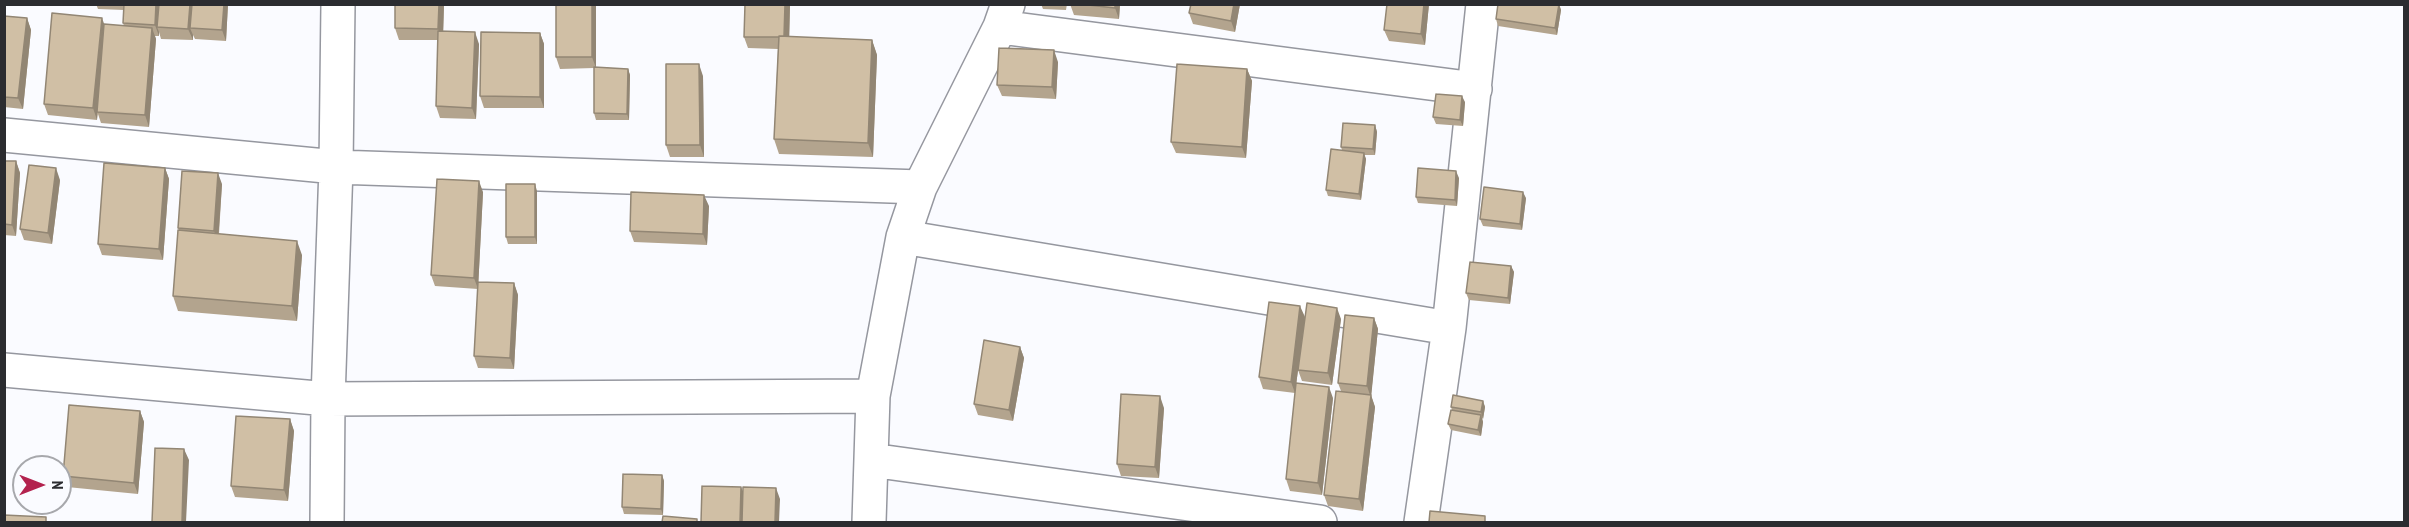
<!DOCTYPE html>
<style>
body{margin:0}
#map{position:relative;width:2409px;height:527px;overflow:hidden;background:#fafbff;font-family:"PT Sans Narrow",sans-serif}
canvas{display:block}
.frame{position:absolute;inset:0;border:6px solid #2b2c30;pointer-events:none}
.north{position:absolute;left:12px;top:455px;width:60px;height:60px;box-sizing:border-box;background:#fafbff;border:2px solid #a7a8ac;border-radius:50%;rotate:90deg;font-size:16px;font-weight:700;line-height:24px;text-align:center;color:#2b2c30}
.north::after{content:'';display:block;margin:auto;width:21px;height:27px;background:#b3224e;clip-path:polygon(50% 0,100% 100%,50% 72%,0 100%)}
</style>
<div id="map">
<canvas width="2409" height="527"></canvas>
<div class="frame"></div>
<div class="north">N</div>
</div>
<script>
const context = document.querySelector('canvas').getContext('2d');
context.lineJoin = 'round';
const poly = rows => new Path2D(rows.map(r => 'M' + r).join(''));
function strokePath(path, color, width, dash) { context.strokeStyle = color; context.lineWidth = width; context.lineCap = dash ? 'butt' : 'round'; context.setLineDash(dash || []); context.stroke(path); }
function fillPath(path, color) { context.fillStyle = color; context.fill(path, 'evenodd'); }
const minor = poly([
 [1000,27,1475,89],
 [4,135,336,167,920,187],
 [903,237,1449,328],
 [4,370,328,399,873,396],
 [871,460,1320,522],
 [327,522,328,399,336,167,338,4],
 [869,522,873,396,903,237,920,187,1000,27,1008,4],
 [1421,522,1449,328,1483,4]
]);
const wall = poly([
 [96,4,228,4,226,41,195,39,193,35,193,40,161,39,159,32,159,36,155,36,156,39,149,127,101,123,98,114,97,120,48,115,44,104,124,26,123,23,124,10,98,9],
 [395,4,444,4,443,31,479,44,476,119,440,118,436,106,438,40,399,40,395,28],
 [596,4,596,67,628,69,630,75,629,120,596,120,594,113,594,68,560,69,556,57],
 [745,4,790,4,789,37,872,40,877,55,873,157,779,154,774,139,778,49,748,48,744,37],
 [1041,4,1067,4,1066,10,1043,9],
 [1070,4,1120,4,1119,19,1074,15],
 [1240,4,1235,32,1193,24,1189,13],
 [1387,4,1429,4,1425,45,1389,41,1384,30],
 [1498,4,1559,4,1561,10,1557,35,1498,26,1496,19],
 [4,16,27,18,31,30,23,109,4,107],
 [540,33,544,44,544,108,484,108,480,96],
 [1058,62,1056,99,1002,96,997,85],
 [1247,69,1252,81,1246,158,1176,153,1171,142],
 [703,76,704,157,670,157,666,145],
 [1465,102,1463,126,1436,124,1433,117],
 [1375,125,1377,132,1375,155,1364,155,1366,159,1361,200,1328,196,1326,190,1342,150,1341,147],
 [4,161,16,161,20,173,16,236,4,235],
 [165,168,169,179,163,260,102,255,98,244],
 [1459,178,1457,206,1418,203,1416,197],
 [60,180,52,244,24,240,20,229],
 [222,184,219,234,302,255,297,321,178,311,173,296,179,230,178,228],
 [537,191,537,244,508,244,506,237],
 [483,192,478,289,435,286,431,275],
 [1526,198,1522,230,1483,226,1480,219],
 [709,206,707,245,634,242,630,231],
 [1511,266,1514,272,1510,304,1469,300,1466,293],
 [514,283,518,295,514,369,478,368,474,356],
 [1305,317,1295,393,1263,389,1259,377],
 [1374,318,1378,329,1371,395,1375,407,1363,511,1328,506,1324,495,1341,391,1338,383],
 [1341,319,1332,385,1302,381,1298,370],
 [1020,347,1024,358,1013,421,978,415,974,404],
 [1333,398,1322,495,1290,491,1286,479],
 [1483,401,1485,407,1483,419,1482,418,1483,422,1481,436,1451,430,1448,424,1452,410,1451,407],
 [1164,408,1159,478,1121,476,1117,464],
 [140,411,144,422,138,494,67,487,63,476],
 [290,419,294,431,288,501,235,497,231,486],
 [662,475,664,481,663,515,624,514,622,507]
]);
const shadedWall = poly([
 [156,4,161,4,157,27,159,32,159,36,155,25],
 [190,4,195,4,190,28,193,35,193,40,188,29],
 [224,4,228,4,226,41,222,30],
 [439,4,444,4,443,40,438,29],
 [592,4,596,4,596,68,592,57],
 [785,4,790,4,789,49,784,37],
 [1115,4,1120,4,1119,19,1115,8],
 [1234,4,1240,4,1235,32,1231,21],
 [1424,4,1429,4,1425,45,1421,34],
 [1559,4,1561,10,1557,35,1555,28],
 [27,18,31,30,23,109,18,98],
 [102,18,106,29,97,112,97,120,93,108],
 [152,28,156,39,149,127,145,115],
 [475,32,479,44,476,119,472,108],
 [540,33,544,44,544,108,540,97],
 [872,40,877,55,873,157,868,143],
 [1054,50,1058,62,1056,99,1052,87],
 [699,64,703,76,704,157,700,145],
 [628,69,630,75,629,120,627,114],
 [1247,69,1252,81,1246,158,1242,147],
 [1462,96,1465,102,1463,126,1460,120],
 [1375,125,1377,132,1375,155,1373,149],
 [1364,153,1366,159,1361,200,1359,194],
 [16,161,20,173,16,236,12,225],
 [56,168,60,180,52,244,48,233],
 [165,168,169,179,163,260,159,249],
 [1456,171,1459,178,1457,206,1455,200],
 [218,173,222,184,218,242,214,231],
 [479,181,483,192,478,289,474,278],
 [535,184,537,191,537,244,535,237],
 [1523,192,1526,198,1522,230,1520,224],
 [704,195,709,206,707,245,703,234],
 [297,241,302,255,297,321,292,306],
 [1511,266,1514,272,1510,304,1508,298],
 [514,283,518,295,514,369,510,358],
 [1300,306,1305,317,1295,393,1291,382],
 [1337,308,1341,319,1332,385,1328,373],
 [1374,318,1378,329,1371,398,1367,386],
 [1020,347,1024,358,1013,421,1009,410],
 [1329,387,1333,398,1322,495,1318,483],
 [1371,395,1375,407,1363,511,1359,499],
 [1160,396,1164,408,1159,478,1155,467],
 [1483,401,1485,407,1483,419,1481,412],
 [140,411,144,422,138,494,134,483],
 [1481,415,1483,422,1481,436,1478,430],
 [290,419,294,431,288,501,284,490],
 [184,449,189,460,186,522,182,522],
 [662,475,664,481,663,515,661,509],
 [741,487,746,498,744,522,740,522],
 [776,488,780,499,779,522,775,522]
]);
const building = poly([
 [124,4,156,4,155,25,123,23,124,4],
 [159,4,190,4,188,29,157,27,159,4],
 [192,4,224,4,222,30,190,28,192,4],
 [395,4,439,4,438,29,395,28,395,4],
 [556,4,592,4,592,57,556,57,556,4],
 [745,4,785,4,784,36,779,36,779,37,744,37,745,4],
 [1079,4,1115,4,1115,8,1079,4],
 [1191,4,1234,4,1231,21,1189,13,1191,4],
 [1387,4,1424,4,1421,34,1384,30,1387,4],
 [1498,4,1559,4,1555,28,1496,19,1498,4],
 [52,13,102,18,93,108,44,104,52,13],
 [4,16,27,18,18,98,4,97,4,16],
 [104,24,152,28,145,115,97,112,104,24],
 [438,31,475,32,472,108,436,106,438,31],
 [481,32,540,33,540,97,480,96,481,32],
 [779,36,872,40,868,143,774,139,779,36],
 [999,48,1054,50,1052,87,997,85,999,48],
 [666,64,699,64,700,145,666,145,666,64],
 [1177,64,1247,69,1242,147,1171,142,1177,64],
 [594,67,628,69,627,114,594,113,594,67],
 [1436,94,1462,96,1460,120,1433,117,1436,94],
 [1343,123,1375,125,1373,149,1341,147,1343,123],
 [1331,149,1364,153,1359,194,1326,190,1331,149],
 [4,161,16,161,12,225,4,224,4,161],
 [104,163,165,168,159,249,98,244,104,163],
 [29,165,56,168,48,233,20,229,29,165],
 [1418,168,1456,171,1455,200,1416,197,1418,168],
 [182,171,218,173,214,231,178,228,182,171],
 [437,179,479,181,474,278,431,275,437,179],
 [506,184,535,184,535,237,506,237,506,184],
 [1484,187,1523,192,1520,224,1480,219,1484,187],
 [631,192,704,195,703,234,630,231,631,192],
 [178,230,297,241,292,306,173,296,178,230],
 [1470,262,1511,266,1508,298,1466,293,1470,262],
 [478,282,514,283,510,358,474,356,478,282],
 [1269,302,1300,306,1291,382,1259,377,1269,302],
 [1307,303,1337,308,1328,373,1298,370,1307,303],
 [1345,315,1374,318,1367,386,1338,383,1345,315],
 [984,340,1020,347,1009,410,974,404,984,340],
 [1296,383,1329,387,1318,483,1286,479,1296,383],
 [1336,391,1371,395,1359,499,1324,495,1336,391],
 [1121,394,1160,396,1155,467,1117,464,1121,394],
 [1453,395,1483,401,1481,412,1451,407,1453,395],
 [69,405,140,411,134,483,63,476,69,405],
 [1451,410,1481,415,1478,430,1448,424,1451,410],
 [236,416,290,419,284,490,231,486,236,416],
 [155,448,184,449,182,522,152,522,155,448],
 [623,474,662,475,661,509,622,507,623,474],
 [702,486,741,487,740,522,701,522,702,486],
 [743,487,776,488,775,522,742,522,743,487],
 [1430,511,1485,516,1485,522,1429,522,1430,511],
 [4,515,46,517,46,522,4,522,4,515],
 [663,516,697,519,697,522,662,522,663,516]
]);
strokePath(minor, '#95979f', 36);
strokePath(minor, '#fff', 33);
fillPath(wall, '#b3a48e');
fillPath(shadedWall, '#928674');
fillPath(building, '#d0bfa5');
strokePath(building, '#928674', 1.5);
</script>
